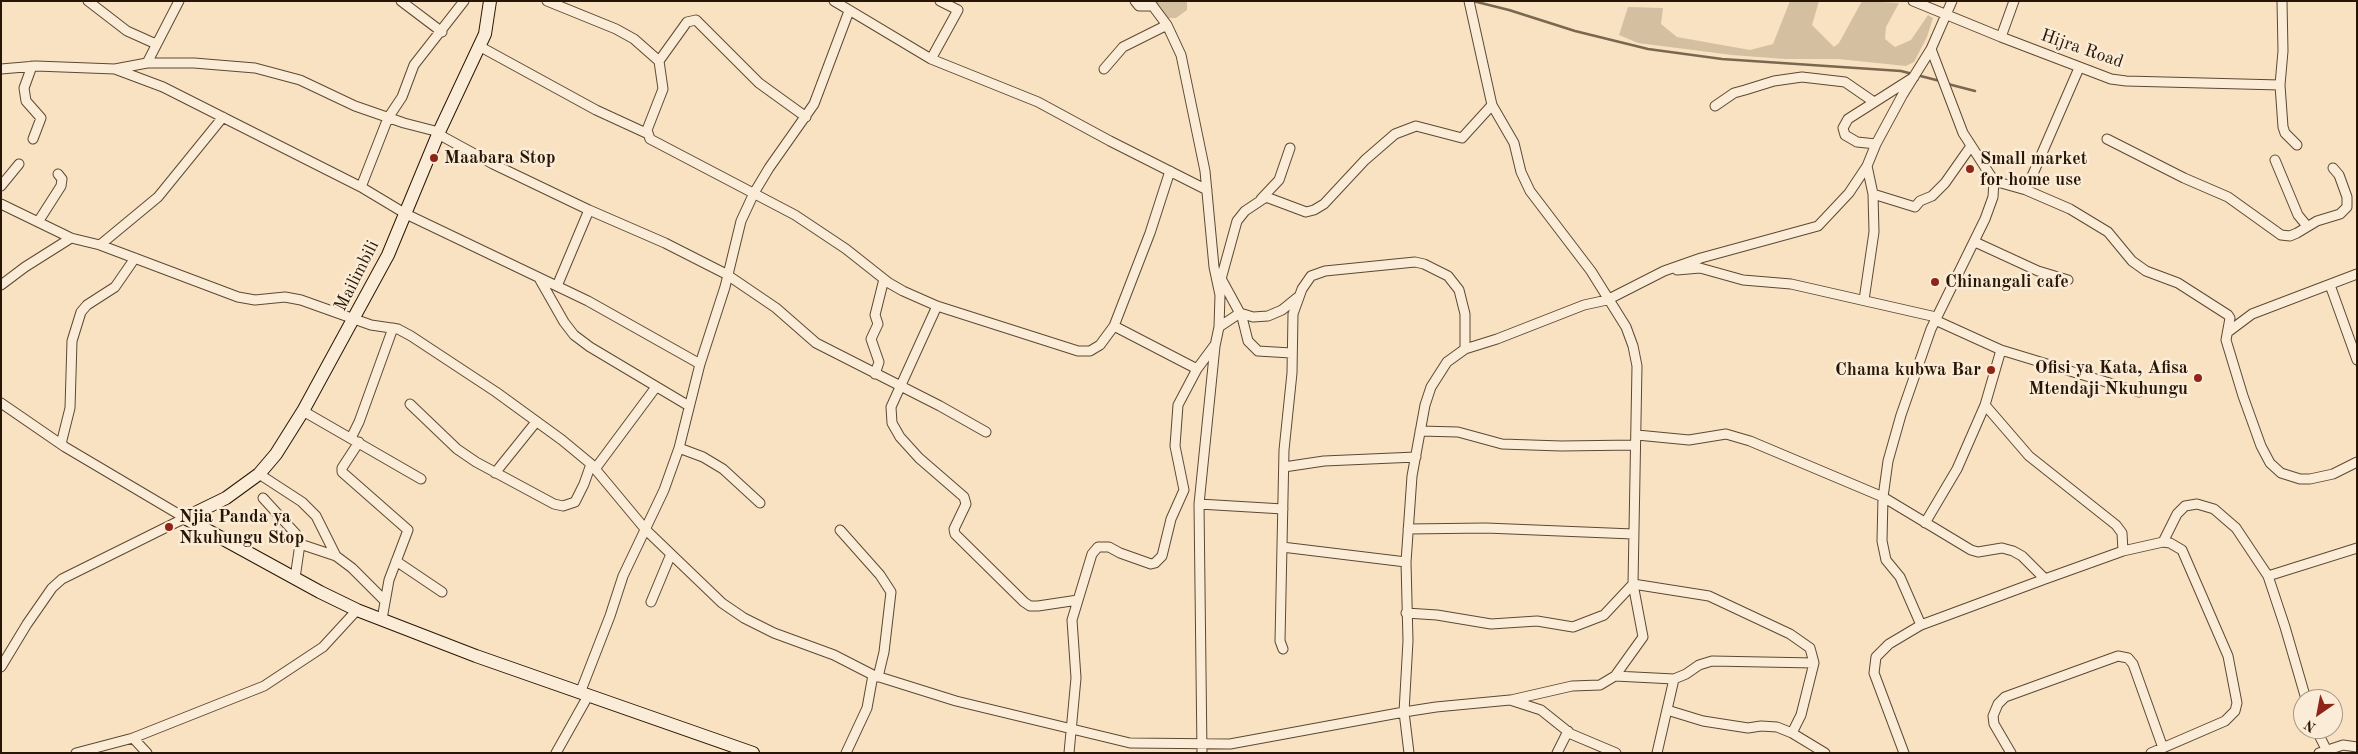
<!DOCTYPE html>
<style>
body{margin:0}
#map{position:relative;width:2358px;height:754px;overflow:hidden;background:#f9e2c1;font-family:"Old Standard TT",serif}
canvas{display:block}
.frame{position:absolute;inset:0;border:2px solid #271605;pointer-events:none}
.north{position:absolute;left:2293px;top:689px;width:50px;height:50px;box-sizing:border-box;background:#fbecd7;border:1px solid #a69683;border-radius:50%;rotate:213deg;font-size:14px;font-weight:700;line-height:20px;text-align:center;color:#271605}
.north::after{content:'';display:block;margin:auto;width:18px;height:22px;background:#8f2418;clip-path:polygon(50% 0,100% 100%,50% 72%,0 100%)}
</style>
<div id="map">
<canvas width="2358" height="754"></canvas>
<div class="frame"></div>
<div class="north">N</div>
</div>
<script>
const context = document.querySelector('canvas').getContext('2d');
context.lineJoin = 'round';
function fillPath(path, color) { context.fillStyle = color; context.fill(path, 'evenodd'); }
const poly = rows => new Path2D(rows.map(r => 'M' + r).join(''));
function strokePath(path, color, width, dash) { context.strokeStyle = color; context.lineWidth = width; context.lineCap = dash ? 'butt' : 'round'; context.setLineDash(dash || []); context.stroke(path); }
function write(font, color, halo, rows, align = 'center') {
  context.font = font + ' "Old Standard TT",serif'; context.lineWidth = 5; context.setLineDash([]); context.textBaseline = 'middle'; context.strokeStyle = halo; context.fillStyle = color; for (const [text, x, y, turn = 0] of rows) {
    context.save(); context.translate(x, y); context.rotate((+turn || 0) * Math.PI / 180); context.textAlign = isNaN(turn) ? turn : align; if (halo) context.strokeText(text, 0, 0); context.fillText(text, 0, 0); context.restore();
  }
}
const green = poly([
 [1143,1,1187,1,1187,10,1176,18,1162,18,1152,13],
 [1790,1,1819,1,1812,25,1834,47,1839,43,1862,1,1899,3,1886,27,1885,39,1895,47,1911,40,1928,15,1933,18,1927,37,1914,62,1906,66,1838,59,1785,59,1732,55,1638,43,1619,35,1628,7,1663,8,1661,24,1677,37,1750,50,1773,44]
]);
const stream = poly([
 [1473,1,1509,10,1575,31,1648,49,1722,59,1901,71,1940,81],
 [1948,84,1975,91]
]);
const street = poly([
 [88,1,127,31,156,44],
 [401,1,442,32],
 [547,1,616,29,634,39,659,61,663,89,647,130,650,139,795,215,846,249,889,283,903,291,937,306,1078,351,1090,351,1100,345,1114,326,1150,233,1170,171],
 [834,1,931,59,1038,102,1110,141,1207,190],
 [1135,1,1139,6,1153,6],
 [1149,1,1167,25,1181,55,1205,171,1214,267,1220,295,1219,327,1215,346,1199,504,1202,753],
 [1469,1,1492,105,1514,143,1521,172,1530,191,1591,271,1626,327,1633,346,1637,366,1633,584,1643,637,1615,676,1600,685,1572,686,1511,700],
 [1913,1,2001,37,2111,79,2126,81,2280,85],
 [2282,1,2283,51,2280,85,2283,127,2285,133,2297,145],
 [2001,37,2014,1],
 [479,46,596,110,646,133],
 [931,59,958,10,940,1],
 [659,61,687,22,696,20,759,83,806,117],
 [147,63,179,1],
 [32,66,24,88,26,101,41,118,33,139],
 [1,69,36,66,115,69,147,63,194,63,255,68,300,80,355,106,404,123,439,132],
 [115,69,163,87,361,187,406,214,588,301,700,364],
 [1104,69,1123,47,1167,25],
 [1715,106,1734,93,1745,90,1774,81,1802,77,1845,82,1874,102],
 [438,134,493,164,589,210,665,243,726,274,776,308,816,343,940,406,986,432],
 [2107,139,2184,178,2228,197,2281,235,2290,236,2297,233,2317,221,2340,214,2347,207,2347,197,2339,175,2333,168],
 [1876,144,1857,142,1845,135,1843,128,1848,119,1914,77],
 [2275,160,2298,215,2307,226],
 [1994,181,2026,190,2070,209,2108,232,2132,261,2146,271,2178,283,2228,315,2230,318,2226,340,2243,396,2261,446,2270,463,2281,473,2300,479,2310,479,2333,474,2357,462],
 [1,186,19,164],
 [361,187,388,118,402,97,414,65,464,1],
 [2026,190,2079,68],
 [1873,194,1915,207,1920,201,1932,196,1945,183,1971,146],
 [1261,199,1279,180,1290,148],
 [1,204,71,238,100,245,238,297,255,300,285,297,301,300,371,325,398,329,411,336,496,392,562,440,591,464,646,530,722,603,744,618,774,633,834,655,873,675,956,701,1130,743,1230,744,1404,712,1409,753],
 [38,222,61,186,62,179,58,174],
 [1975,242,2038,271,2068,280],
 [100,245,158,197,223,117],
 [1677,270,1700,268,1743,280,1791,284,1936,317],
 [1218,273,1242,317,1248,341,1258,351,1291,353],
 [539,278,564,322,574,335,590,347,689,406],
 [1221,279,1237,221,1245,211,1266,197,1306,212,1314,210,1324,204,1365,160,1395,134,1416,126,1462,138,1492,105],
 [1,285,25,267,71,238],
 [2330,285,2357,360],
 [557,286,589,210],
 [1864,300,1874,232,1873,194,1867,166,1876,144,1903,94,1931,49],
 [937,306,891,407,892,423,900,437,919,458,964,497,966,504,954,529,955,534,1024,602,1030,606,1038,606,1078,600],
 [1935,320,2001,350,2139,392],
 [1114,326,1197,369],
 [1219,327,1240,313,1253,317,1268,316,1282,310,1298,297],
 [2228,332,2252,314,2357,274],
 [875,374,879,362,871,339,878,324,875,315,884,279],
 [1,403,65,447,185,518],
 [410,404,457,449,476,462,554,504,563,506,575,502,584,484,591,464],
 [1985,405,2029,456,2116,525,2122,533,2123,551],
 [303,411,421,479],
 [1420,431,1458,432,1502,444,1561,446,1635,445],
 [1637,435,1689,440,1726,434,1750,441,1883,497,1971,550,1978,552,2002,548,2013,551,2022,556,2045,579],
 [351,438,359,422,393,328],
 [359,442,342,468,342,472,408,530,389,580,382,619],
 [61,444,70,408,72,341,81,312,87,305,115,287,135,258],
 [679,448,703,457,723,469,760,503],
 [1284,467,1324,461,1416,457],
 [595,469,656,387],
 [495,473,536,422],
 [259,474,302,502,316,516,336,556],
 [263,498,296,534,300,544,295,578],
 [1199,504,1283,509],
 [1925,523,1957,469,1985,405,2001,350],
 [1408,529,1486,528,1633,534],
 [840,530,880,575,891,592,884,652,878,677],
 [2163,542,2177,514,2185,506,2197,504,2214,509,2236,528,2268,576,2285,627,2306,699],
 [300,544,336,556,352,568,384,600],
 [1282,547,1406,562],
 [396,561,442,592],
 [2268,576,2357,548],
 [651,602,671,554],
 [1406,613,1437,615,1491,624,1537,621,1573,627,1604,615,1633,584,1709,596,1790,634,1810,648,1814,663,1801,715,1792,733],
 [1921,625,1900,577,1886,560,1882,541,1883,497,1888,461,1901,415,1931,329,1985,219,1993,197,1994,181,1963,133,1931,49,1952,1],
 [1283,649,1280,641,1284,450,1292,373,1293,314,1302,289,1311,276,1325,271,1415,262,1424,264,1448,276,1459,290,1465,314,1465,349],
 [1,667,27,624,52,588,62,579,185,518],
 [1615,676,1674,679,1686,674,1699,665,1712,661,1814,663],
 [580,693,610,616,623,576,664,490,679,448,700,364,725,287,741,221,754,193,769,168,814,104,849,11],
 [1667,710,1703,721,1748,728,1761,726,1777,727,1792,733,1825,753],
 [2316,729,2328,753],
 [133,738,147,753],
 [76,753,133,738,264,686,323,647,357,610],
 [556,753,588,696],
 [846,753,867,708,873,675],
 [1069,753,1076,678,1072,620,1092,554,1098,547,1109,547,1120,553,1151,564,1155,563,1162,556,1171,519,1184,490,1175,446,1178,405,1197,369,1214,346],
 [1557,753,1568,731],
 [1616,753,1571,734,1541,710,1510,700,1436,707,1404,712,1408,641,1406,562,1412,476,1425,405,1431,387,1447,362,1465,349,1497,339,1584,305,1607,300,1664,271,1701,258,1818,226,1849,193,1867,166],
 [1657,753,1674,679],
 [1904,753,1874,673,1876,657,1889,644,1921,625,2045,579,2123,551,2163,542,2170,543,2182,550,2228,656,2237,703,2235,711,2225,721,2151,753],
 [2011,753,1994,724,1993,716,1998,704,2005,697,2118,656,2128,658,2133,664,2163,748],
 [2319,753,2343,745,2357,747]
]);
const secondary = poly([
 [185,518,320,592,357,610,476,656,753,753],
 [185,518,226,498,259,474,276,454,303,411,388,255,439,132,485,34,490,1]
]);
const markers = [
 [434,158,5,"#8f2418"],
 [1970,169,5,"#8f2418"],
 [1935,282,5,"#8f2418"],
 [1991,370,5,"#8f2418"],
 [2198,378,5,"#8f2418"],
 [169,527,5,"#8f2418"]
];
const streetNames = [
 ["Hijra Road",2082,49,19],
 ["Mailimbili",357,276,-63]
];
const poiNames = [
 ["Maabara Stop",444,158],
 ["Small market",1980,159],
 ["for home use",1980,180],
 ["Chinangali cafe",1945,282],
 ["Ofisi ya Kata, Afisa",2188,368,"right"],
 ["Mtendaji Nkuhungu",2188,389,"right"],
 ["Chama kubwa Bar",1981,370,"right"],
 ["Njia Panda ya",179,517],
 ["Nkuhungu Stop",179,538]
];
fillPath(green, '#d5bfa1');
strokePath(stream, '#7a674f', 2.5);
strokePath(street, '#5c4934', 11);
strokePath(secondary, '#271605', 14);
strokePath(street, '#fbecd7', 9);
strokePath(secondary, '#fbecd7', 12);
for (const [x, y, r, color] of markers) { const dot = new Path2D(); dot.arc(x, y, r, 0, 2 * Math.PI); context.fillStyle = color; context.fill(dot); strokePath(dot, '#fbecd7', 2); }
write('18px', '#271605', '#fbecd7', streetNames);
write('bold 18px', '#271605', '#fbecd7', poiNames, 'left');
</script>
